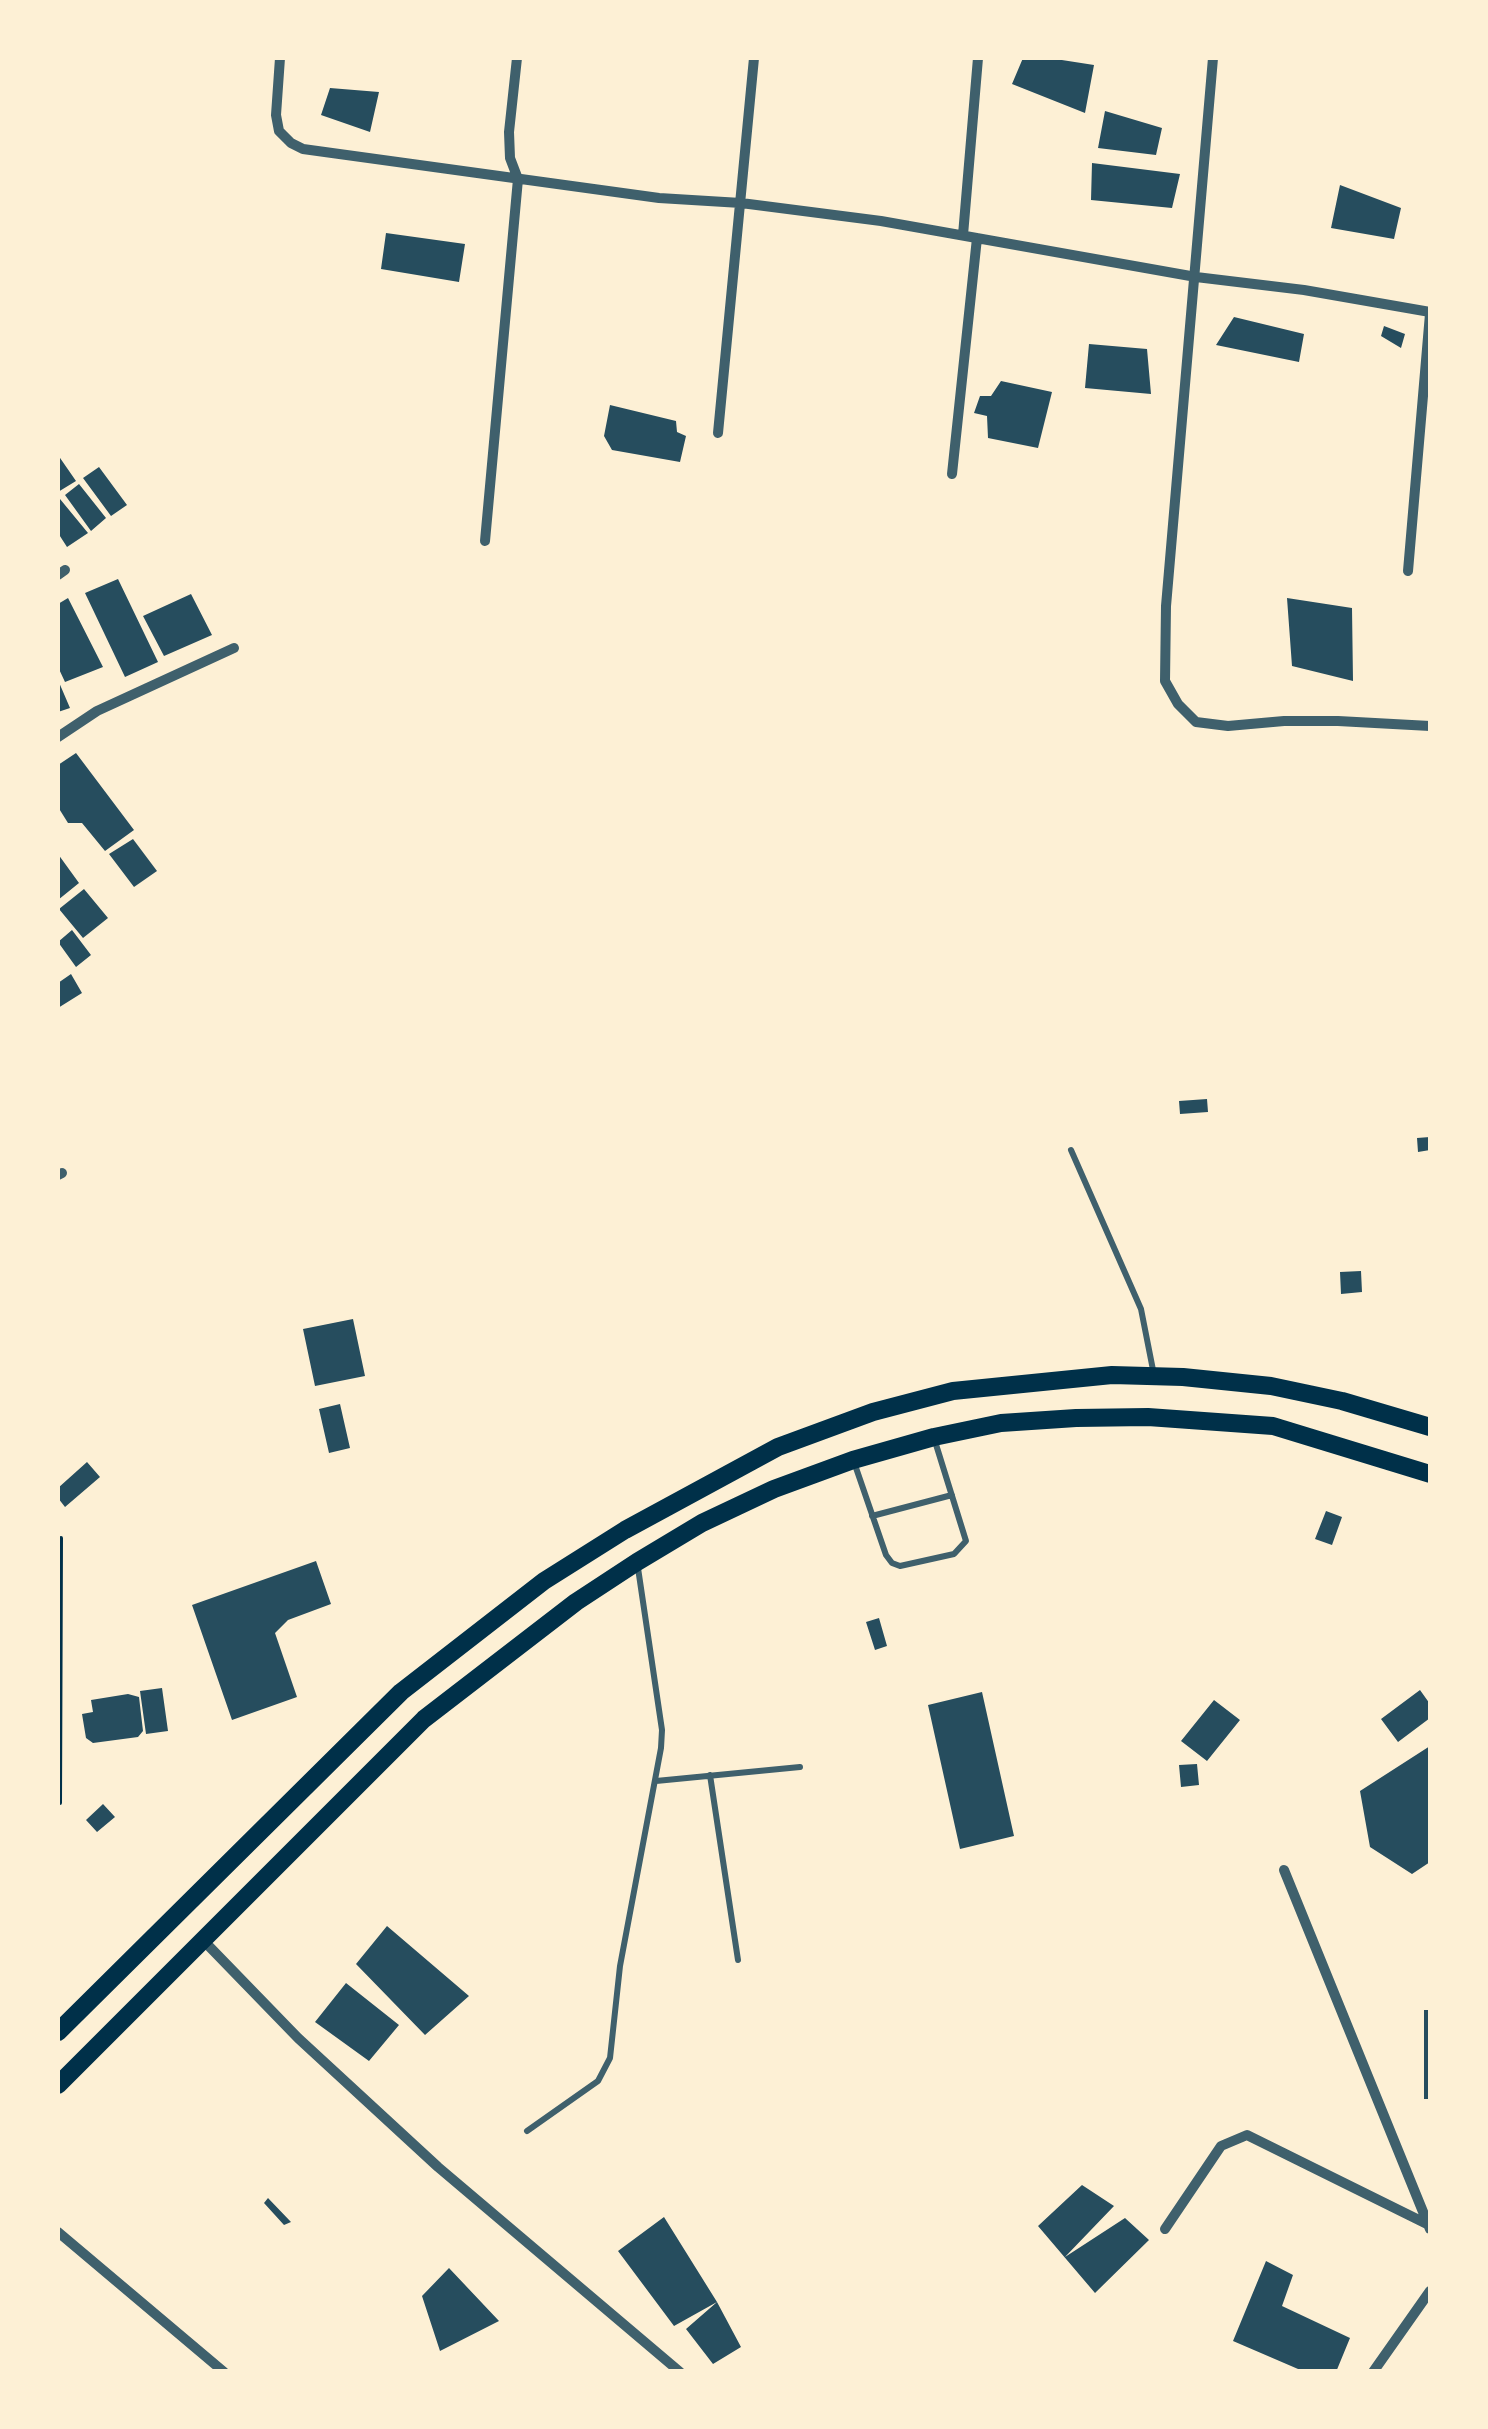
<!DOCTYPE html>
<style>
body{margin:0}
#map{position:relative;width:1488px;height:2429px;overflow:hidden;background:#fdf0d5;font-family:"Space Grotesk",sans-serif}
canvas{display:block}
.frame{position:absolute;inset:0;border:60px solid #fdf0d5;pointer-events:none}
</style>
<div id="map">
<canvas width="1488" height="2429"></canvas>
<div class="frame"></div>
</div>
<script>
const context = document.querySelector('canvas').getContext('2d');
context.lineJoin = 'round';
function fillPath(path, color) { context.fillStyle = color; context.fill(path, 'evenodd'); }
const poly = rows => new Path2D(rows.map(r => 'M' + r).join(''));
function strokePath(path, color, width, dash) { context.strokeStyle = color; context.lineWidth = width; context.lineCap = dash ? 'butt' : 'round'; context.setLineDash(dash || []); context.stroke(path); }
const building = poly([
 [1023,58,1049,58,1094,65,1085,113,1012,84],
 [330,88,379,92,370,132,321,115],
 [1105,111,1162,128,1156,155,1098,148],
 [1092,163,1180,174,1172,208,1091,200],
 [1340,185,1401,208,1394,239,1331,228],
 [386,233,465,244,459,282,381,269],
 [1234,317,1304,334,1299,362,1216,345],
 [1384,326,1405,334,1401,348,1381,336],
 [1089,344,1147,349,1151,394,1085,388],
 [1001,381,1052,392,1038,448,988,438,987,416,974,413,980,396,991,396],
 [610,405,676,421,677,432,686,436,680,462,612,450,604,436],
 [58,455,76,481,58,492],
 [99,467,127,505,111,516,83,478],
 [79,484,106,518,91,531,65,495],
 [60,499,88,533,67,547,58,533],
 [118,579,158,662,125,677,85,593],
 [191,594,212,635,164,656,143,616],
 [68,598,103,667,65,682,58,667,58,604],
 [1287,598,1352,608,1353,681,1292,666],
 [58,680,70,708,58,712],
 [76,753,134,830,105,851,82,823,68,823,58,807,58,765],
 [133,839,157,871,134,887,109,854],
 [58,854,79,883,58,900],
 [84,889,108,918,83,938,59,909],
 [72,930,91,955,76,967,58,942],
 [71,974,82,993,58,1008,58,983],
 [1207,1099,1208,1112,1180,1114,1179,1101],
 [1430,1137,1430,1150,1418,1152,1417,1138],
 [1361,1271,1362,1292,1341,1294,1340,1272],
 [353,1319,365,1376,315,1386,303,1329],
 [340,1404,350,1448,329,1453,319,1409],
 [87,1462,100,1477,65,1507,58,1498,58,1488],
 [1326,1511,1342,1517,1332,1545,1315,1539],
 [316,1561,331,1604,288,1620,275,1633,297,1697,232,1720,192,1605],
 [879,1618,887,1646,875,1650,866,1622],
 [162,1688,168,1731,146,1734,140,1691],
 [1420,1690,1430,1704,1430,1718,1398,1742,1381,1719],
 [982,1692,1014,1836,960,1849,928,1705],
 [128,1694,139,1697,143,1731,138,1737,93,1743,86,1738,82,1714,93,1712,91,1700],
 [1214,1700,1240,1720,1207,1761,1181,1741],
 [1430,1746,1430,1862,1412,1874,1370,1847,1360,1791],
 [1197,1764,1199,1785,1181,1787,1179,1765],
 [103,1804,115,1817,97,1832,86,1820],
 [387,1926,469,1996,425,2035,356,1964],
 [346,1983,399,2025,369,2061,315,2022],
 [1424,2010,1430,2010,1430,2099,1424,2099],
 [1082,2185,1114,2206,1065,2257,1125,2218,1149,2240,1095,2293,1038,2226],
 [268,2198,291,2222,284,2225,264,2203],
 [664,2217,717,2302,741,2347,713,2364,686,2329,717,2302,674,2326,618,2251],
 [1266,2261,1293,2275,1282,2306,1350,2338,1336,2372,1305,2372,1233,2341],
 [449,2268,499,2321,440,2351,422,2296]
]);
const path = poly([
 [60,1803,61,1538]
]);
const service = poly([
 [1071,1150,1141,1309,1154,1375],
 [854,1462,886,1555,892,1563,900,1566,954,1554,966,1541,934,1438],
 [872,1516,952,1495],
 [710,1775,738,1960],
 [656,1781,800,1767],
 [527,2131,598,2081,610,2058,620,1966,661,1748,662,1730,638,1568]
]);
const minor = poly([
 [280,58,276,115,279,131,291,143,303,149,659,198,741,203,881,221,1196,277,1304,290,1430,312],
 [1213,58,1166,606,1165,681,1178,704,1196,722,1228,726,1284,721,1338,721,1430,726],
 [963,235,978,58],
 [718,433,754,58],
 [952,474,977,238],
 [485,541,518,179,510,158,509,132,517,58],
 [1408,571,1430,314],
 [58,575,65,570],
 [58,737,97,711,234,648],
 [58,1175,62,1173],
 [1284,1870,1430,2229],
 [202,1939,298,2038,438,2167,680,2372],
 [1165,2229,1221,2146,1247,2135,1427,2224],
 [58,2232,224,2372],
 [1373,2372,1430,2291]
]);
const secondary = poly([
 [58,2032,401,1692,544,1581,625,1530,778,1447,873,1412,953,1391,1112,1375,1183,1377,1271,1386,1342,1401,1430,1427],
 [58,2085,424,1719,576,1602,637,1562,702,1523,774,1489,853,1460,934,1437,1001,1423,1076,1418,1148,1417,1273,1426,1430,1474]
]);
fillPath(building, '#264d5e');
strokePath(path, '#003049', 4);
strokePath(service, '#3f606c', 6);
strokePath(minor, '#3f606c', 10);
strokePath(secondary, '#003049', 18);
</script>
